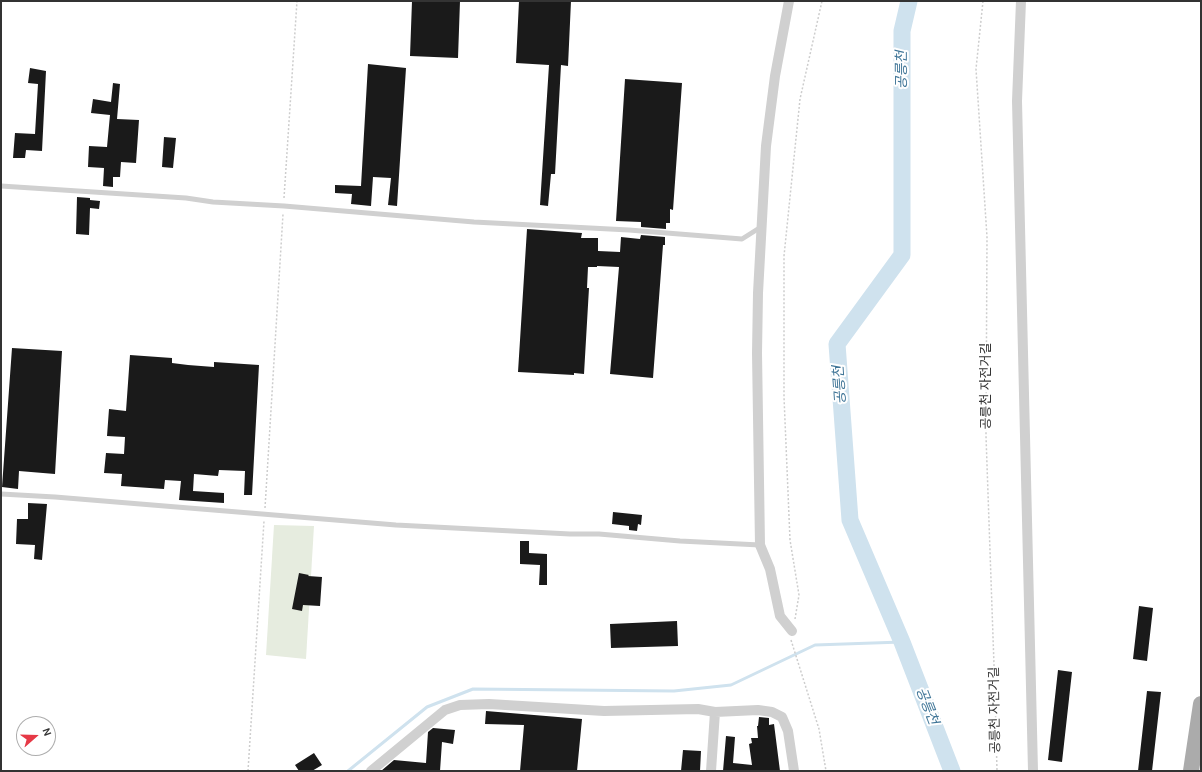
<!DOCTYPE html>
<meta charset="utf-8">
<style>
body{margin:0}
#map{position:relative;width:1202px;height:772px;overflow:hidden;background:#fff;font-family:Karla,sans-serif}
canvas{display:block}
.frame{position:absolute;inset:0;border:2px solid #333;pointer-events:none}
.north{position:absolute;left:16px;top:716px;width:40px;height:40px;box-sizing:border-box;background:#fff;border:1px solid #adadad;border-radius:50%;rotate:70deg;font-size:11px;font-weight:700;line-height:16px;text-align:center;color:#333}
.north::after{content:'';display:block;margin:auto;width:14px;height:18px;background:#e63946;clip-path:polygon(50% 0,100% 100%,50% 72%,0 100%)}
</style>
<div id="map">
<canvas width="1202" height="772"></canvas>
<div class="frame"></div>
<div class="north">N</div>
</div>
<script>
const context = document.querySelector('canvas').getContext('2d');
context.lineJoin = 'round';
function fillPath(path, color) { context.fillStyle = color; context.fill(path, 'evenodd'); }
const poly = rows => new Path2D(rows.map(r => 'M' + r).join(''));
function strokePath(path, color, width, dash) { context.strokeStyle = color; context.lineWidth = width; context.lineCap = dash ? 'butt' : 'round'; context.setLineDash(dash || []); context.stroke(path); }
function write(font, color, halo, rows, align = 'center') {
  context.font = font + ' Karla,"Noto Sans KR",sans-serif'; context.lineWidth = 4; context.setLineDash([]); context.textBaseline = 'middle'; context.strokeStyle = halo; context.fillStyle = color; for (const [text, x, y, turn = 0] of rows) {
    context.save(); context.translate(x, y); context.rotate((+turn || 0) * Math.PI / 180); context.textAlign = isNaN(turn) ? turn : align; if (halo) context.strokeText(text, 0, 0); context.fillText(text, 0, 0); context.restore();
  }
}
const green = poly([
 [274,525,314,526,306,659,266,655]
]);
const stream = poly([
 [348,771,427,707,473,689,674,691,731,685,815,645,902,642]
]);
const river = poly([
 [909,1,902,31,902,255,837,344,850,520,902,642,952,771]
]);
const building = poly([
 [412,1,460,1,458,58,410,56],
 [519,1,571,1,568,66,561,65,555,174,551,174,548,206,540,205,549,65,516,63],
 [368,64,406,68,397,206,388,205,391,178,373,177,371,206,351,204,352,194,335,193,335,185,361,186],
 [30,68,46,71,42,151,26,150,25,158,13,158,15,133,35,134,38,84,28,83],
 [625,79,682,83,673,210,670,209,670,223,666,223,666,229,641,227,641,222,616,221],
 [113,83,120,84,117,119,139,120,136,163,121,162,120,177,113,177,113,187,103,186,104,168,88,167,89,146,107,147,110,115,91,113,93,99,111,102],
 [164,137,176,138,173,168,162,167],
 [77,197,90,198,90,200,100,201,99,209,90,208,89,235,76,234],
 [527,229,582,233,581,238,598,238,598,251,620,252,621,237,640,239,641,235,665,237,665,245,663,245,653,378,610,374,619,267,597,266,597,267,588,267,587,288,589,288,584,374,574,373,574,375,518,372],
 [12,348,62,351,55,474,19,471,18,489,2,487],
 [130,355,172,358,172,363,188,365,214,367,214,362,259,365,252,495,244,495,245,471,219,470,218,476,194,474,193,491,224,493,224,503,179,500,181,481,165,480,164,489,121,486,122,474,104,473,106,453,124,454,125,437,107,436,109,409,126,411],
 [28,503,47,504,42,560,34,559,35,545,16,544,17,519,28,519],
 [613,512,642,515,641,525,638,524,637,531,629,530,629,526,612,524],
 [520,541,529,541,529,553,547,554,547,585,539,585,540,565,520,564],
 [299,573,309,575,308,576,322,577,320,606,303,605,302,611,292,609],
 [1139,606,1153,608,1147,661,1133,659],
 [677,621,678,646,611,648,610,624],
 [1058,670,1072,672,1062,762,1048,760],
 [1147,691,1161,692,1152,771,1138,771],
 [486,711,582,719,577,771,520,771,524,725,485,724],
 [759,717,769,718,769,725,774,724,780,771,723,771,726,736,735,737,733,763,752,765,749,744,752,743,751,738,758,738,757,726,758,726],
 [433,728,455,730,453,744,442,742,440,771,381,771,394,760,426,763,428,732],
 [683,750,701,751,700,771,681,771],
 [314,753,322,765,312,771,299,771,295,765]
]);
const path = poly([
 [983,1,976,69,987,237,986,436,995,694,997,771],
 [284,198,297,1],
 [265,508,283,214],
 [795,619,799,595,790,540,784,397,784,256,800,99,822,1],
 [791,640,819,729,826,771],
 [248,771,264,521]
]);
const service = poly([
 [1,186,186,198,213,202,284,206,474,222,629,230,742,239,761,227],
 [1,494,55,497,396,525,570,534,599,534,680,541,760,545]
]);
const minor = poly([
 [789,1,775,76,766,146,758,293,757,353,760,545,770,569,780,616,792,631],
 [1021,1,1017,101,1033,771],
 [371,771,445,710,460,705,489,704,604,711,698,709,715,712,758,710,772,712,782,717,788,731,794,771],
 [711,771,715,712]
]);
const primary = poly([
 [1191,771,1201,704]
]);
const streetNames = [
 ["공릉천 자전거길",986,386,-90],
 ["공릉천 자전거길",995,710,-91]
];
const waterNames = [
 ["공릉천",902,70,-90],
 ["공릉천",840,385,-94],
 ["공릉천",927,706,69]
];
fillPath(green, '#e6ecdf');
strokePath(stream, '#cfe2ee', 3);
strokePath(river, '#cfe2ee', 17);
fillPath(building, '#1a1a1a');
strokePath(path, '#cdcdcd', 1.5, [2, 2]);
strokePath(service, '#d0d0d0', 5);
strokePath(minor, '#d0d0d0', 10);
strokePath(primary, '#ababab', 16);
write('13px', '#333', '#fff', streetNames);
write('italic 14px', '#3f7597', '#fff', waterNames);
</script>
